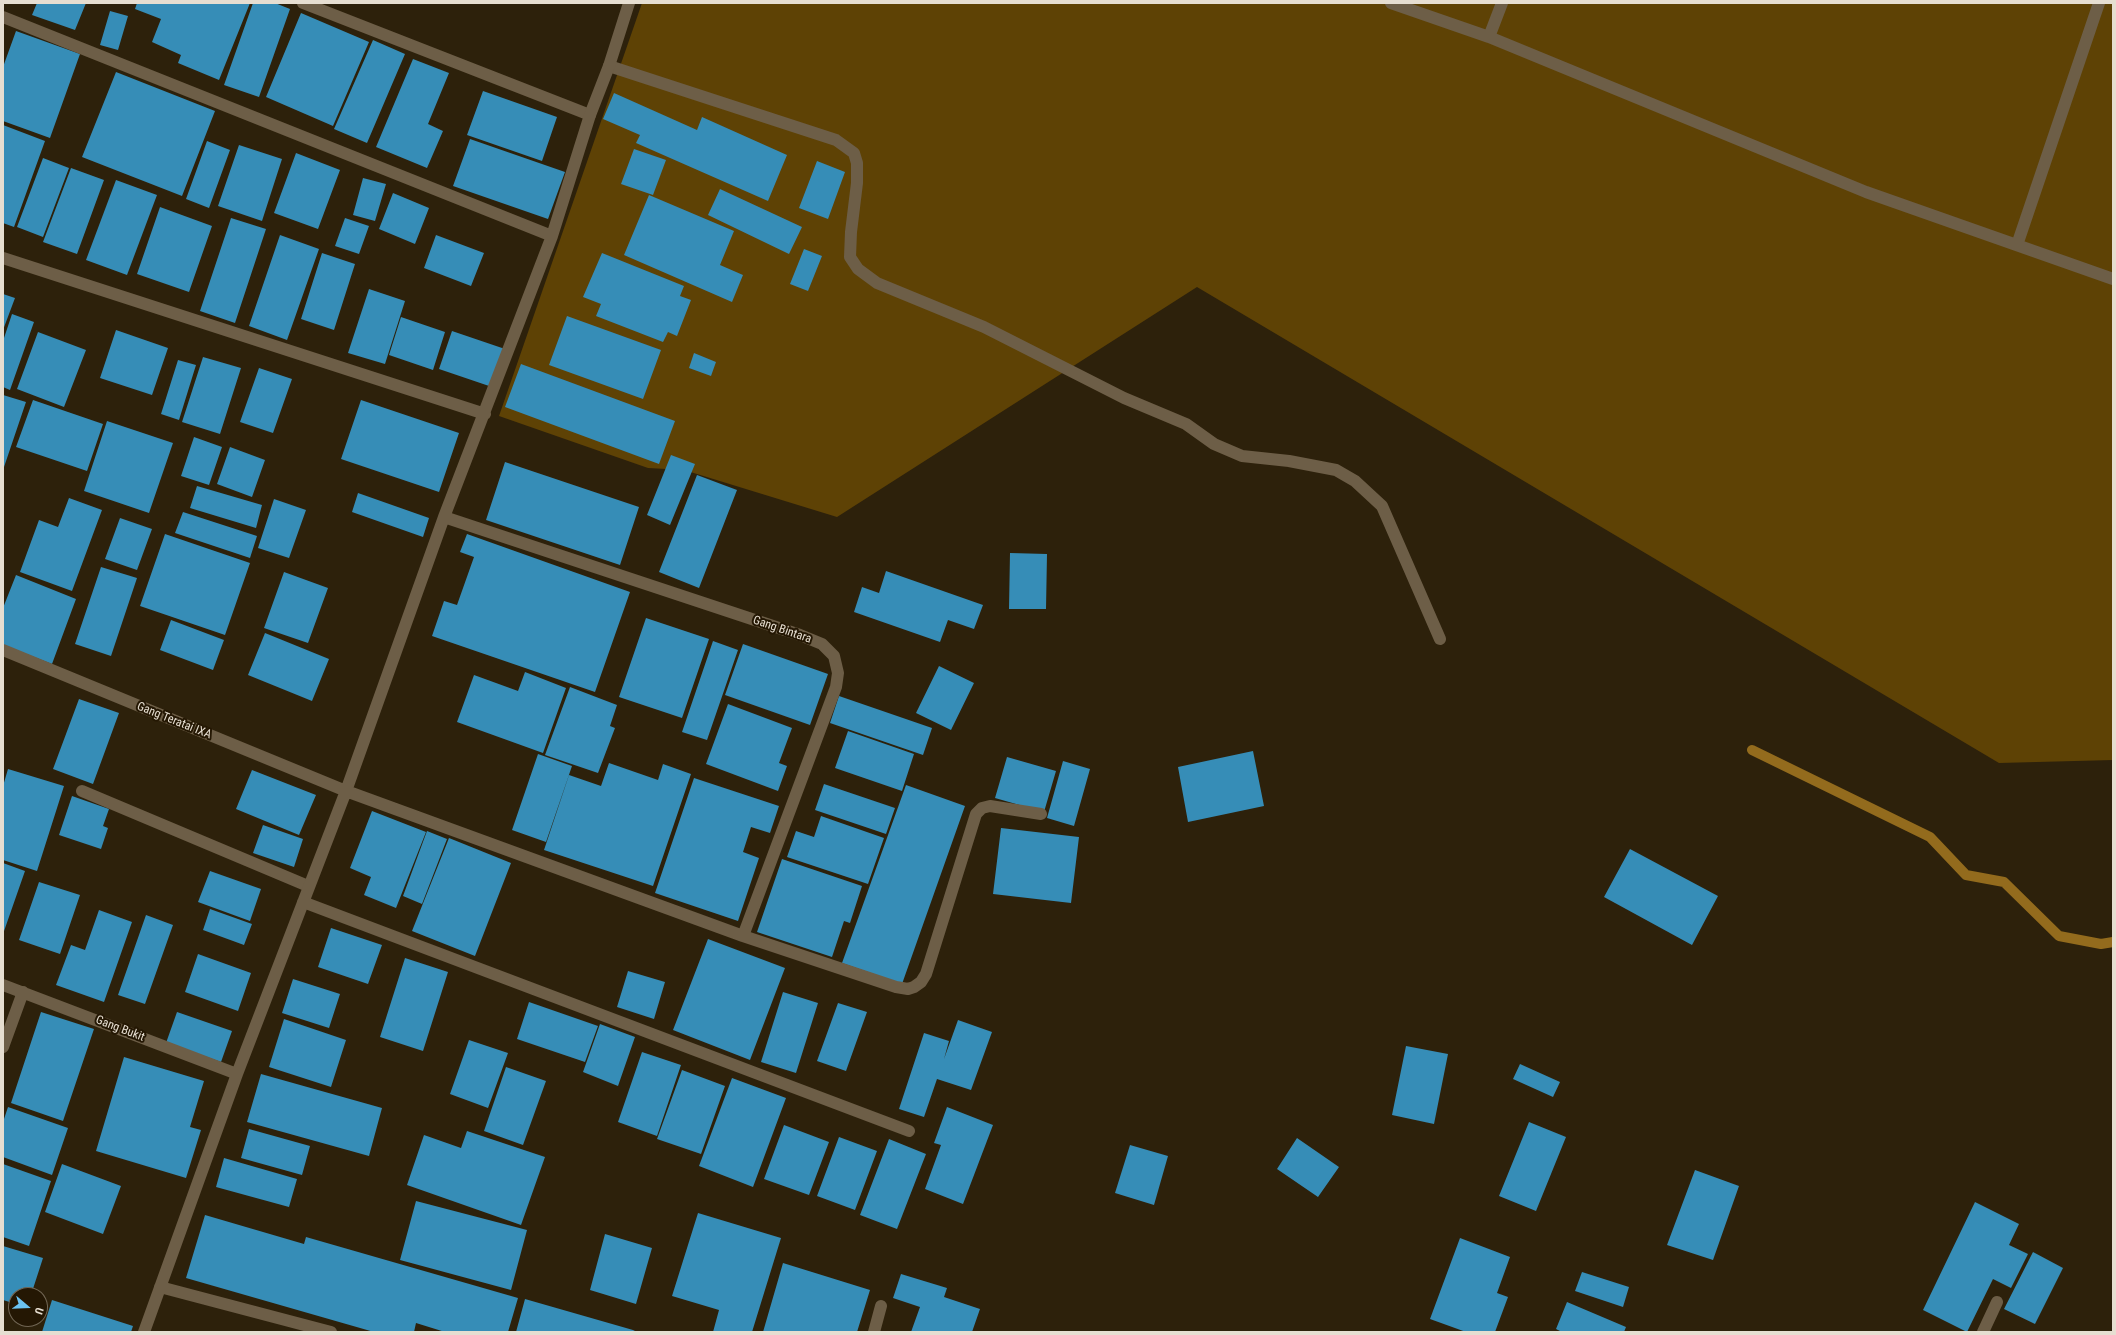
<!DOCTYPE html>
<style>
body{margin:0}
#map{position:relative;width:2116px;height:1335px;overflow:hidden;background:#2d210b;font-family:"Roboto Condensed",sans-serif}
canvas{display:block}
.frame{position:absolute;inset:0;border:4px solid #e6ded1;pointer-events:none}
.north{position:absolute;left:8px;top:1287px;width:40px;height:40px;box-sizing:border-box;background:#241703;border:1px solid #726755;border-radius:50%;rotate:109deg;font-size:11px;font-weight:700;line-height:16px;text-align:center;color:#e6ded1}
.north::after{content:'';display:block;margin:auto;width:14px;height:18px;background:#6bc3f2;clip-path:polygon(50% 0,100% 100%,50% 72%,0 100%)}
</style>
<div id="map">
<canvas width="2116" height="1335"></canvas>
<div class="frame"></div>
<div class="north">U</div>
</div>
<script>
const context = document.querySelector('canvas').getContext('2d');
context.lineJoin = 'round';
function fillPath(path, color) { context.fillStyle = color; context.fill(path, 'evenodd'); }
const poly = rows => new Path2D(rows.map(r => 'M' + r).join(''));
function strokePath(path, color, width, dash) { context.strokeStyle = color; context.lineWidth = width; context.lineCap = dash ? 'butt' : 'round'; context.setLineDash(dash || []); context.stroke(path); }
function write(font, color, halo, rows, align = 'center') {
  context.font = font + ' "Roboto Condensed",sans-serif'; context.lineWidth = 4; context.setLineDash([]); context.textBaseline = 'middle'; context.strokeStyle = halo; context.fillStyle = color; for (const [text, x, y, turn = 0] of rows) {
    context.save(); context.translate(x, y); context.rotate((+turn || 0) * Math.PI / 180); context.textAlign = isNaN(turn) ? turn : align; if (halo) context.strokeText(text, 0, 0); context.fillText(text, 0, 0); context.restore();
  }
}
const green = poly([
 [642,3,2113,3,2113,760,1999,763,1197,287,837,517,684,470,648,468,499,416]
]);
const stream = poly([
 [1752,750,1930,837,1966,875,2004,882,2059,936,2101,944,2113,942]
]);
const building = poly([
 [37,3,86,3,75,30,32,15],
 [137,3,250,3,219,80,178,63,181,55,152,42,161,19,135,9],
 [253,3,275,3,290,9,259,97,224,85],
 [110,11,128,16,118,50,100,45],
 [301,13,369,42,333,126,266,97],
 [16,31,80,54,50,138,3,121,3,67],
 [373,40,405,54,367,143,334,129],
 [413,59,449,73,428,124,443,131,427,168,376,147],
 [116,72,215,111,182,196,82,157],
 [483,91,557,117,542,161,467,135],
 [614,93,697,130,702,117,787,155,768,201,636,143,640,135,603,119],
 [3,125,45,141,14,227,3,223],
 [470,139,565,172,548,219,453,186],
 [207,141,230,150,209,208,186,199],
 [239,145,282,159,262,221,218,206],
 [634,149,666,160,653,195,621,184],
 [296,153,340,170,318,229,274,213],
 [43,158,69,168,43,237,17,227],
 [817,161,845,172,828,219,799,208],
 [71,168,104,180,77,254,43,242],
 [363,178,386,184,375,221,353,215],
 [116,180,157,195,127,275,86,260],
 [720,189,802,227,789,254,708,215],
 [393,193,429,208,415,244,379,229],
 [649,195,734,231,720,265,743,275,732,302,624,255],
 [160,207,212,226,189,292,137,274],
 [231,218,266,229,235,323,200,311],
 [345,218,369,226,359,254,335,246],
 [280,235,319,249,287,340,249,326],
 [436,235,484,253,471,286,424,268],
 [804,249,822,256,808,291,790,284],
 [322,253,355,264,334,330,301,319],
 [602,253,684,286,680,296,691,300,677,336,668,332,663,342,596,316,601,304,583,297],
 [369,289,405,301,385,364,348,353],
 [3,294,15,298,3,330],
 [12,314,34,322,10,390,3,387,3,341],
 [567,316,661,350,643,399,549,365],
 [401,317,445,332,433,370,389,355],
 [116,330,168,348,152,395,100,378],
 [452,331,505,349,492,387,439,369],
 [38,332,86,350,64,407,17,389],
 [694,353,716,362,711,376,689,368],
 [203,357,241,368,220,434,182,422],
 [178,360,196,365,179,420,161,414],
 [521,364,675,421,659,464,505,407],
 [259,368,292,379,273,433,240,422],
 [3,395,26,402,3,470],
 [33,400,103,424,87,471,16,447],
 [361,400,459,433,439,492,341,459],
 [107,421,173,443,149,513,84,491],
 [194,437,222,447,209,485,181,476],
 [230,447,265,460,252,497,217,484],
 [671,455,695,464,670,525,647,515],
 [505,462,639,507,620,565,486,520],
 [697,475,737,490,699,588,659,572],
 [197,486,262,505,256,528,190,508],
 [358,493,429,518,423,537,352,512],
 [69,498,102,510,72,591,20,572,39,520,58,527],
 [274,499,306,510,289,558,258,548],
 [183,512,257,536,250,558,175,533],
 [120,518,152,529,137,570,105,559],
 [165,534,250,563,225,635,140,606],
 [467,534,630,592,595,692,432,636,444,601,457,605,474,557,460,552],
 [1010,553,1047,554,1046,609,1009,609],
 [101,567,137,578,111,656,75,644],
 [886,571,983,605,974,629,948,620,940,642,854,612,862,587,879,593],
 [284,572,328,588,308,643,264,628],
 [16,575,76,599,52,664,3,645,3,608],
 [646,618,709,639,682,718,619,697],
 [171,620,224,640,213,670,160,650],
 [265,633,329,659,312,701,248,675],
 [713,641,738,650,707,740,682,732],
 [743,644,828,674,810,725,725,695],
 [939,666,974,683,951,730,916,713],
 [525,672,566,688,543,753,457,722,474,675,518,691],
 [570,687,617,705,610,726,615,728,598,773,545,755],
 [839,696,932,728,923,755,830,723],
 [79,699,119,713,93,784,53,769],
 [728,704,792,728,779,763,787,766,778,791,706,764],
 [848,731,914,754,902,791,835,768],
 [1253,751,1264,806,1188,822,1178,767],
 [538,754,572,766,546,842,512,830],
 [1007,757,1056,771,1044,812,995,798],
 [1063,761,1090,769,1074,826,1047,818],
 [609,763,658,780,663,764,691,774,653,886,544,850,569,775,601,786],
 [8,769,64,786,37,871,3,860,3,786],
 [252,770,316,795,299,835,236,809],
 [694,778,779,806,770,833,751,827,743,852,759,858,738,921,655,893],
 [824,784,895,808,886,834,815,810],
 [906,785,965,806,902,984,842,963],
 [72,796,109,809,103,826,108,828,101,849,59,835],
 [372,811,426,832,396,908,364,895,371,877,350,868],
 [821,816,884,838,868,884,787,857,796,831,814,837],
 [263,825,303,839,294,867,253,853],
 [1001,828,1079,837,1071,903,993,894],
 [427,831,447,839,422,904,403,896],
 [449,838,511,863,475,956,412,931],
 [1630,849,1718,896,1692,945,1604,897],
 [782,859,862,886,850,923,844,921,832,957,757,932],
 [3,863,25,871,3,934],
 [210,871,261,889,250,921,198,902],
 [39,882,80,895,60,954,19,940],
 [210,909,252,924,244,945,203,930],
 [99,910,132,922,104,1002,56,985,71,945,85,950],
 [146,915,173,925,145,1004,118,995],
 [331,928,382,945,368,984,318,967],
 [708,939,785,968,750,1060,673,1030],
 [198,954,251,973,238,1011,185,992],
 [405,958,448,972,423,1051,380,1037],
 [628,971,665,982,654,1019,617,1007],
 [293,979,340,994,329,1028,282,1013],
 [783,992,818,1003,796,1073,761,1062],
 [529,1002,598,1026,585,1062,517,1039],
 [838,1003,867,1012,846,1071,817,1061],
 [41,1012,94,1029,63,1121,11,1103],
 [177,1012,232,1031,221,1062,166,1043],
 [284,1019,346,1040,331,1087,269,1067],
 [958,1020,992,1032,971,1090,937,1079,924,1117,899,1109,924,1033,949,1041,944,1059],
 [600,1024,635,1037,618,1086,583,1072],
 [469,1040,508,1053,488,1108,450,1094],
 [1406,1046,1448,1054,1434,1124,1392,1115],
 [642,1052,681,1065,657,1136,618,1122],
 [124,1057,204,1081,190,1127,201,1130,186,1178,96,1151],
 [1520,1064,1560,1082,1553,1097,1513,1079],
 [506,1067,546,1081,523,1145,484,1131],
 [682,1070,725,1086,701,1154,657,1139],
 [261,1074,382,1108,369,1156,247,1122],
 [732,1078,786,1098,753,1187,699,1166],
 [8,1107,68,1128,52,1175,3,1157,3,1122],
 [947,1107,993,1125,963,1204,925,1189,941,1145,934,1143],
 [1529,1122,1566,1137,1536,1211,1499,1196],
 [784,1125,829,1142,809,1195,764,1179],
 [249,1129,310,1146,302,1175,241,1158],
 [467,1131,545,1157,521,1225,407,1185,424,1135,461,1148],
 [839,1137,877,1151,855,1210,817,1196],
 [1297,1138,1339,1167,1318,1197,1277,1169],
 [889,1139,926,1154,897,1229,860,1215],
 [1130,1145,1168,1156,1154,1205,1115,1193],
 [224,1158,297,1179,289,1207,216,1187],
 [3,1164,51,1181,29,1246,3,1237],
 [62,1164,121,1186,103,1234,45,1212],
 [1695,1170,1739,1186,1713,1260,1667,1245],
 [416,1201,527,1230,511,1290,400,1260],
 [1975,1202,2019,1224,2009,1245,2028,1254,2011,1288,1993,1279,1967,1332,1923,1310],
 [698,1213,781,1238,752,1332,713,1332,719,1310,672,1296],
 [205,1215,304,1244,306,1237,518,1298,508,1332,445,1332,416,1323,414,1332,374,1332,186,1278],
 [605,1234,652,1248,636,1304,590,1290],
 [1460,1238,1510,1257,1497,1293,1508,1297,1495,1332,1466,1332,1430,1319],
 [3,1246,43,1258,31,1295,16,1295,16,1304,3,1300],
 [2033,1252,2063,1268,2035,1324,2004,1309],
 [783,1263,870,1290,857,1332,763,1332],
 [1582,1272,1629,1287,1623,1307,1575,1291],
 [901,1274,947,1288,944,1297,980,1309,972,1332,911,1332,920,1307,893,1298],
 [525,1299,633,1330,637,1332,516,1332],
 [52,1300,133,1326,131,1332,42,1332],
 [1567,1302,1626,1327,1624,1332,1562,1332,1556,1329]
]);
const service = poly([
 [303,3,590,115],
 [1391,3,1489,37,1866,192,2113,279],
 [1489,37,1502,3],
 [609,66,836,140,854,153,857,163,857,183,851,232,850,257,858,269,877,283,984,327,1124,398,1186,424,1214,444,1242,456,1289,461,1336,470,1355,481,1382,506,1440,639],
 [2017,245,2099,3],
 [82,791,308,886],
 [1983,1332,1997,1302]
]);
const minor = poly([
 [3,17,552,236],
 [3,258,485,414],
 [444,517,800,635,822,644,834,656,838,673,836,687,743,936],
 [3,650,346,791,743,936,896,987,908,989,914,987,921,982,926,974,976,814,982,808,990,806,1041,814],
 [303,902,909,1131],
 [3,985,237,1074],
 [3,1047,23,992],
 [160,1287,331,1332],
 [144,1332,237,1074,346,791,444,517,552,236,590,115,609,66,629,3],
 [874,1332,881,1306]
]);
const streetNames = [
 ["Gang Bintara",782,630,19],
 ["Gang Teratai IXA",174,721,22],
 ["Gang Bukit",120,1029,21]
];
fillPath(green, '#5e4205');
strokePath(stream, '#936b1d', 10);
fillPath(building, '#368db7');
strokePath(service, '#6d5e47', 12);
strokePath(minor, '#6d5e47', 12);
write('12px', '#e6ded1', '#241703', streetNames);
</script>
